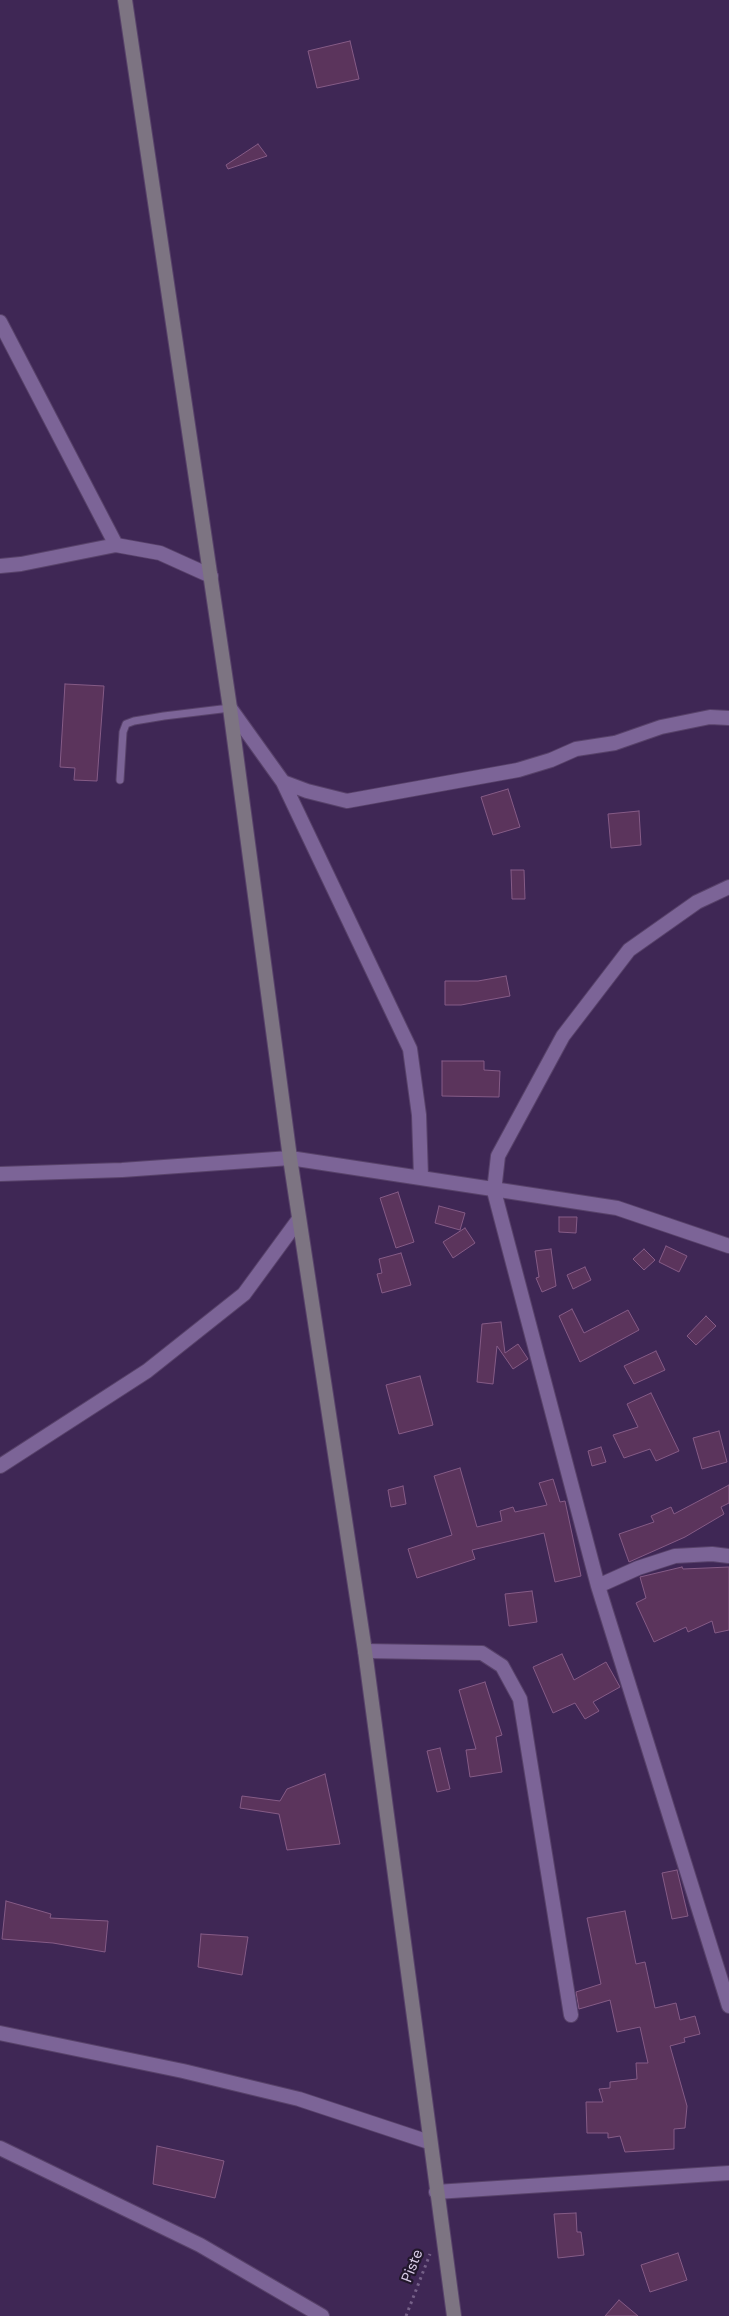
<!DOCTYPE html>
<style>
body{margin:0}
canvas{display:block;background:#3f2755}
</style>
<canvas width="729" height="2316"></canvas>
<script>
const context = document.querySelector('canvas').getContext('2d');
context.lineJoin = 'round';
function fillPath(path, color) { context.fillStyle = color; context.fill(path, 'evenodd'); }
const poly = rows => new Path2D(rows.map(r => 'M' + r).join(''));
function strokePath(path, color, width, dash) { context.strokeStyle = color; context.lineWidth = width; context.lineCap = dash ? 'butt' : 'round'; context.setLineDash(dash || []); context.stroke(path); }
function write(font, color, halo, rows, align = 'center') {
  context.font = font + ' "DM Sans",sans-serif'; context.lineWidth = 4.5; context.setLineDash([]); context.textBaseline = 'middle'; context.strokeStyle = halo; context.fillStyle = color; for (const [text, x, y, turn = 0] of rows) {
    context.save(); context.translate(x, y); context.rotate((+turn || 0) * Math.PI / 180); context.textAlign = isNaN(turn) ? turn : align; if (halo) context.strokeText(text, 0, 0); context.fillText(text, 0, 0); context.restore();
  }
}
const building = poly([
 [350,41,359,79,317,88,308,51,350,41],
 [258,144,267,156,228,169,226,165,258,144],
 [65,684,104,686,97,781,74,780,75,768,60,767,65,684],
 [508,789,520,827,493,835,481,797,508,789],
 [639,811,641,845,611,848,608,814,639,811],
 [511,870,524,870,525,899,512,899,511,870],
 [506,976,510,996,461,1005,445,1005,445,981,478,981,506,976],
 [442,1061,484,1061,484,1070,500,1071,499,1097,442,1096,442,1061],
 [398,1192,414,1242,396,1248,380,1198,398,1192],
 [439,1206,465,1213,460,1230,435,1223,439,1206],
 [559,1217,577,1217,576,1233,559,1232,559,1217],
 [465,1228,475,1243,453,1258,443,1242,465,1228],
 [666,1246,687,1256,679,1272,659,1262,666,1246],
 [551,1249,556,1286,542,1292,536,1278,539,1277,535,1251,551,1249],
 [644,1249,655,1260,644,1270,633,1259,644,1249],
 [401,1253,411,1285,382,1293,377,1274,382,1273,379,1259,401,1253],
 [585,1267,591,1280,573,1289,567,1275,585,1267],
 [572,1309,584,1333,628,1310,639,1330,580,1362,559,1316,572,1309],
 [706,1316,716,1326,696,1345,687,1336,706,1316],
 [501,1322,505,1353,518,1344,528,1359,513,1369,497,1346,493,1384,477,1382,482,1324,501,1322],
 [656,1351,665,1370,634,1384,624,1366,656,1351],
 [420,1376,433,1425,399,1434,386,1385,420,1376],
 [651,1393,679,1451,656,1461,650,1449,624,1458,613,1435,638,1427,627,1404,651,1393],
 [719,1431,727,1462,702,1469,693,1438,719,1431],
 [601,1447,606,1462,592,1466,588,1451,601,1447],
 [460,1468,477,1527,502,1521,500,1511,513,1507,515,1512,547,1505,539,1483,553,1479,560,1502,565,1501,581,1576,555,1582,544,1533,472,1550,475,1559,417,1578,408,1549,452,1535,434,1476,460,1468],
 [729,1485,729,1503,721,1507,724,1514,685,1537,629,1562,619,1534,654,1522,651,1516,671,1507,674,1514,729,1485],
 [403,1486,406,1504,391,1507,388,1490,403,1486],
 [682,1567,683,1569,729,1567,729,1630,715,1633,712,1621,688,1632,686,1627,654,1642,636,1603,646,1598,640,1577,682,1567],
 [532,1591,537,1622,509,1626,505,1594,532,1591],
 [562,1654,574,1680,606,1662,620,1687,593,1702,599,1711,585,1719,575,1703,553,1713,533,1667,562,1654],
 [485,1682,502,1735,496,1737,502,1772,470,1777,466,1750,476,1749,459,1690,485,1682],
 [440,1748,450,1789,437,1792,427,1751,440,1748],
 [325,1774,340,1844,287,1850,279,1814,240,1808,242,1796,280,1801,287,1789,325,1774],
 [677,1870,688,1916,672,1919,662,1873,677,1870],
 [6,1901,51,1914,50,1918,108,1921,105,1952,53,1943,2,1939,6,1901],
 [625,1911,636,1964,645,1962,655,2008,676,2003,680,2020,695,2016,700,2034,684,2038,685,2042,670,2046,687,2106,685,2128,674,2129,674,2149,625,2152,620,2136,608,2138,608,2133,587,2133,586,2102,603,2102,599,2089,610,2088,610,2082,637,2079,636,2063,648,2063,640,2027,617,2032,610,2000,579,2009,576,1992,601,1984,587,1918,625,1911],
 [201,1934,248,1937,242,1975,198,1967,201,1934],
 [157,2146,224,2161,215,2198,153,2184,157,2146],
 [576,2213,577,2232,581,2232,584,2255,558,2258,554,2214,576,2213],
 [678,2253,687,2280,650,2292,641,2265,678,2253],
 [619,2300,638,2316,605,2316,619,2300]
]);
const path = poly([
 [406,2316,430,2254]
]);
const service = poly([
 [120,780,123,732,126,724,134,721,164,716,230,708]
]);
const minor = poly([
 [0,322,116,545],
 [0,566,21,564,116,545,160,553,211,576],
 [230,708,283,782,410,1049,419,1115,421,1177],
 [283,782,307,791,347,801,518,770,551,760,576,749,615,743,661,727,710,717,729,718],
 [729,887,697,902,629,950,563,1036,498,1156,494,1191,598,1586,729,2006],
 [0,1174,122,1170,290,1158,617,1208,729,1246],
 [0,1466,147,1371,244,1294,299,1219],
 [598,1586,638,1568,675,1556,712,1554,729,1556],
 [365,1651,482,1653,502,1666,520,1699,571,2015],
 [0,2033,183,2071,299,2099,429,2142],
 [0,2148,200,2245,322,2316],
 [436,2192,729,2173]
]);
const secondary = poly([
 [125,0,230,708,290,1158,365,1651,454,2316]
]);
const streetNames = [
 ["Piste",413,2266,-69]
];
fillPath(building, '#5b345c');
strokePath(building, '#855b86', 1);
strokePath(service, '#58426a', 9);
strokePath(minor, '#58426a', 16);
strokePath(secondary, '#58426a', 16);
strokePath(path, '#756088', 3, [2.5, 4]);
strokePath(service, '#7c6497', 7);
strokePath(minor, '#7c6497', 14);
strokePath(secondary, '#7d7482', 14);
write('15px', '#d8cbe7', '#21172b', streetNames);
</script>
